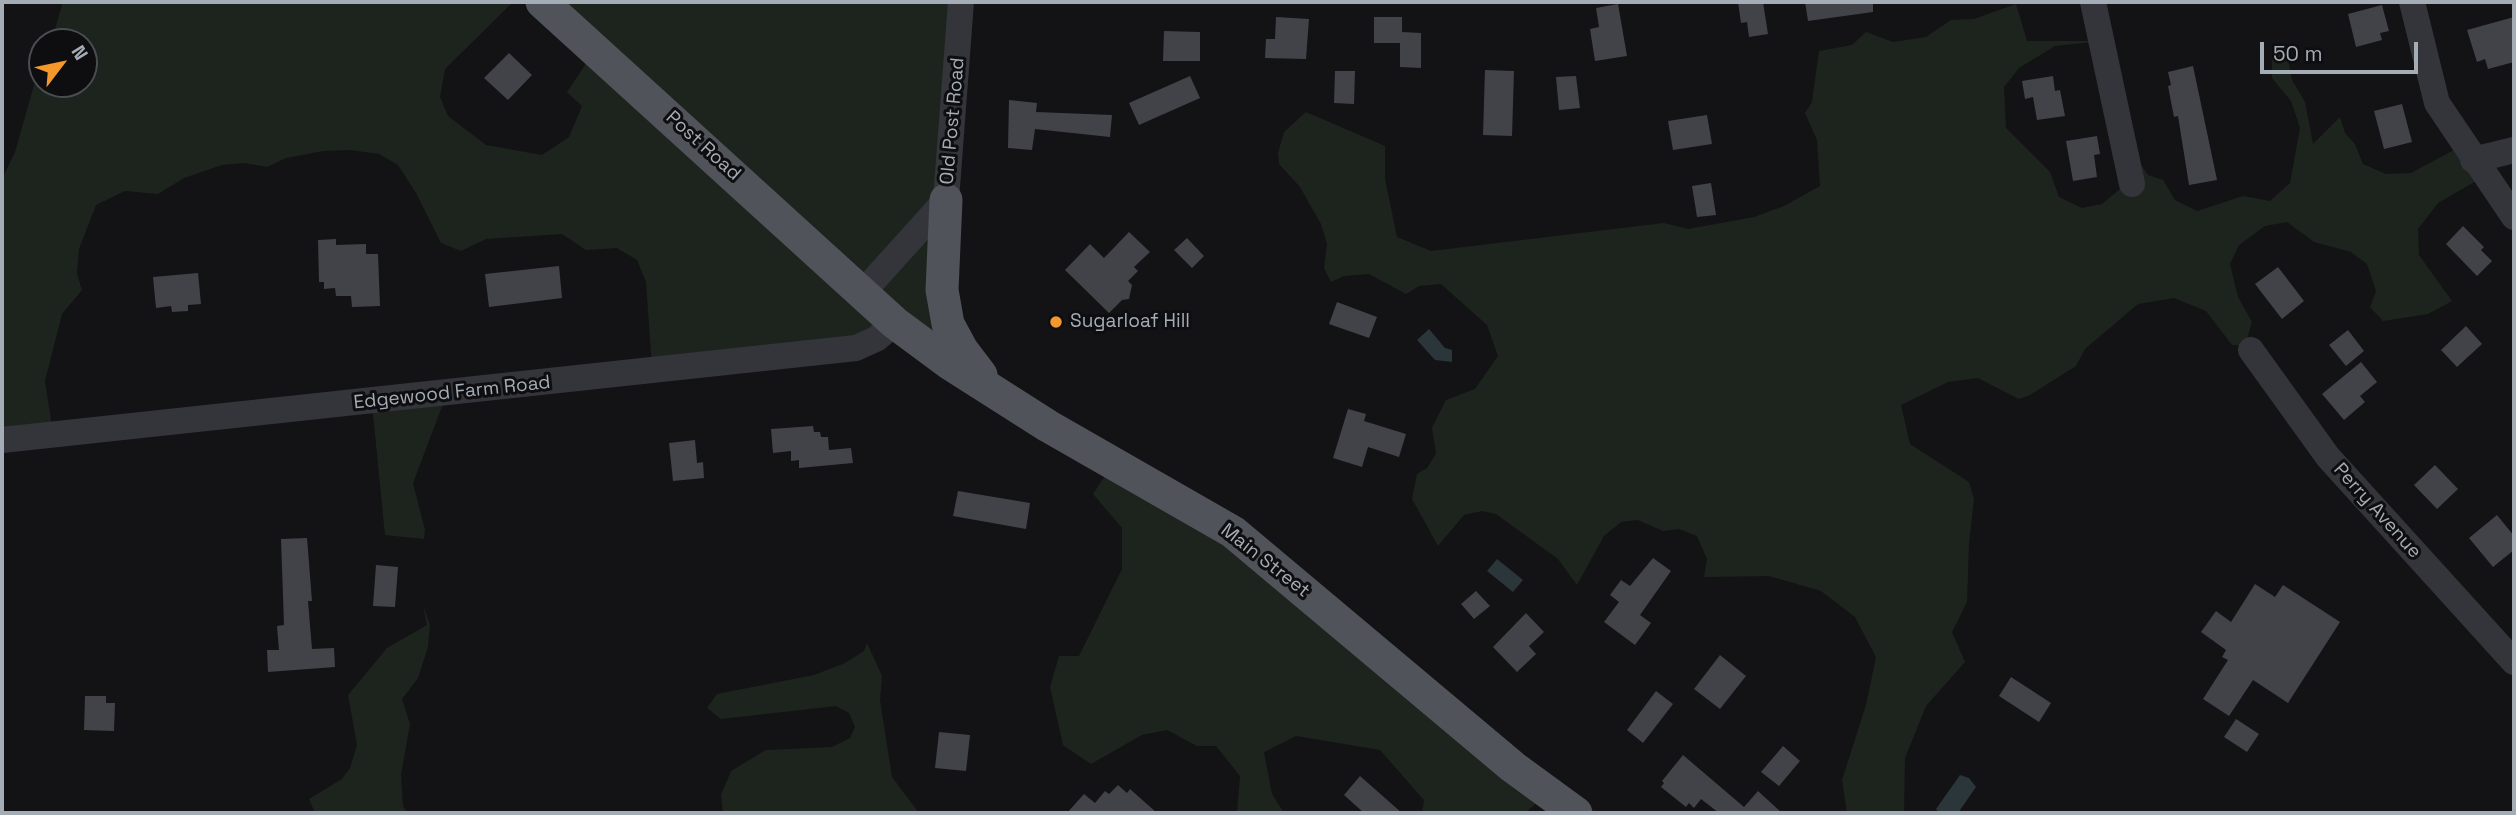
<!DOCTYPE html>
<style>
body{margin:0}
#map{position:relative;width:2516px;height:815px;overflow:hidden;background:#131315;font-family:"Space Grotesk",sans-serif}
canvas{display:block}
.frame{position:absolute;inset:0;border:4px solid #a4acb5;pointer-events:none}
.north{position:absolute;left:28px;top:28px;width:70px;height:70px;box-sizing:border-box;background:#0e0e10;border:2px solid #4a4d52;border-radius:50%;rotate:58deg;font-size:19px;font-weight:700;line-height:28px;text-align:center;color:#a4acb5}
.north::after{content:'';display:block;margin:auto;width:24px;height:32px;background:#f5982b;clip-path:polygon(50% 0,100% 100%,50% 72%,0 100%)}
.scale{position:absolute;left:2260px;top:42px;width:158px;height:32px;box-sizing:border-box;border:4px solid #a4acb5;border-top:0;padding-left:9px;font-size:21px;line-height:24px;white-space:nowrap;color:#a4acb5;-webkit-text-stroke:5px #0e0e10;paint-order:stroke}
</style>
<div id="map">
<canvas width="2516" height="815"></canvas>
<div class="frame"></div>
<div class="north">N</div>
<div class="scale">50 m</div>
</div>
<script>
const context = document.querySelector('canvas').getContext('2d');
context.lineJoin = 'round';
function fillPath(path, color) { context.fillStyle = color; context.fill(path, 'evenodd'); }
const poly = rows => new Path2D(rows.map(r => 'M' + r).join(''));
function strokePath(path, color, width, dash) { context.strokeStyle = color; context.lineWidth = width; context.lineCap = dash ? 'butt' : 'round'; context.setLineDash(dash || []); context.stroke(path); }
function write(font, color, halo, rows, align = 'center') {
  context.font = font + ' "Space Grotesk",sans-serif'; context.lineWidth = 6; context.setLineDash([]); context.textBaseline = 'middle'; context.strokeStyle = halo; context.fillStyle = color; for (const [text, x, y, turn = 0] of rows) {
    context.save(); context.translate(x, y); context.rotate((+turn || 0) * Math.PI / 180); context.textAlign = isNaN(turn) ? turn : align; if (halo) context.strokeText(text, 0, 0); context.fillText(text, 0, 0); context.restore();
  }
}
const green = poly([
 [63,2,513,2,445,69,440,97,448,116,486,145,542,155,569,137,582,106,567,92,597,47,548,2,964,2,945,287,987,380,882,337,652,367,646,282,637,260,617,248,586,250,562,234,486,239,461,251,441,243,416,193,398,165,379,154,350,150,323,151,286,158,267,167,244,163,222,165,184,178,158,194,125,191,96,205,79,249,77,274,82,290,62,314,45,381,53,433,2,438,2,179,15,152,42,57,42,84,84,84,84,42,51,42],
 [2016,4,2027,41,2102,41,2055,46,2019,68,2004,87,2006,128,2050,172,2059,197,2082,208,2102,204,2125,185,2124,140,2148,175,2163,180,2175,200,2197,211,2243,196,2270,201,2290,183,2300,128,2291,101,2272,78,2272,43,2286,49,2292,80,2305,102,2313,144,2340,117,2345,133,2355,144,2363,164,2386,174,2411,173,2465,144,2485,176,2438,203,2418,229,2419,255,2452,301,2428,314,2383,321,2370,307,2376,291,2367,264,2351,252,2314,242,2287,222,2265,226,2239,245,2230,264,2238,297,2252,322,2245,346,2232,345,2206,311,2174,298,2138,304,2085,349,2076,366,2030,395,2019,399,1978,378,1948,382,1901,405,1910,444,1969,482,1974,499,1969,544,1967,602,1952,632,1965,662,1926,706,1905,758,1904,813,1847,813,1842,780,1866,705,1876,657,1855,617,1821,591,1769,576,1704,577,1707,559,1697,536,1679,529,1663,531,1638,520,1621,522,1604,536,1577,585,1558,559,1496,514,1482,511,1464,515,1438,546,1412,499,1417,474,1427,468,1436,454,1432,428,1446,400,1475,389,1498,356,1487,325,1441,284,1419,286,1406,294,1369,274,1344,276,1331,282,1324,268,1327,244,1321,224,1300,187,1279,164,1278,153,1284,132,1306,112,1385,146,1385,179,1397,237,1431,251,1664,223,1688,229,1754,217,1784,206,1820,186,1817,140,1805,113,1812,102,1819,51,1852,45,1866,32,1893,42,1926,37,1951,20,1974,19],
 [446,396,413,483,425,530,424,539,385,535,372,404],
 [1116,459,1547,794,1525,813,1422,813,1424,800,1380,750,1296,736,1264,752,1272,794,1284,813,1237,813,1240,776,1216,746,1197,746,1167,730,1142,735,1091,764,1063,745,1050,687,1059,656,1079,656,1122,569,1122,528,1093,494],
 [423,605,430,625,428,647,418,678,402,699,410,724,401,775,403,806,407,813,315,813,309,799,342,779,350,768,357,745,348,695,387,648,427,625],
 [867,643,882,676,880,700,892,777,919,813,723,813,721,795,731,771,766,750,832,747,850,738,855,727,849,713,836,706,721,719,707,708,717,694,814,675,845,663,864,651]
]);
const water = poly([
 [1429,329,1445,348,1452,350,1452,362,1435,360,1417,340],
 [1497,559,1523,580,1513,592,1487,571],
 [1960,775,1969,778,1976,787,1958,813,1939,813,1936,809]
]);
const building = poly([
 [1738,2,1763,2,1768,34,1749,37,1747,22,1741,23],
 [1805,2,1873,2,1873,12,1808,21],
 [1618,4,1627,56,1595,61,1590,29,1599,27,1596,8],
 [2382,5,2389,31,2380,33,2382,40,2356,47,2348,14],
 [1276,17,1309,19,1306,59,1265,58,1266,39,1275,39],
 [1374,17,1402,17,1402,32,1421,33,1421,68,1400,67,1400,43,1374,43],
 [2514,17,2514,62,2488,69,2485,59,2477,62,2467,30],
 [1164,31,1200,32,1200,61,1163,61],
 [509,53,532,75,508,100,484,78],
 [2193,66,2217,180,2189,185,2178,116,2174,117,2168,86,2171,85,2168,72],
 [1485,70,1514,71,1512,136,1483,135],
 [1335,71,1355,71,1354,104,1334,103],
 [1190,76,1200,98,1139,125,1129,103],
 [1576,76,1580,108,1559,110,1556,77],
 [2053,76,2055,91,2060,90,2065,116,2037,120,2033,97,2025,99,2022,81],
 [1009,100,1037,103,1036,112,1112,115,1110,137,1035,129,1032,150,1008,148],
 [2402,104,2412,142,2384,149,2374,111],
 [1707,115,1712,144,1673,150,1668,121],
 [2097,136,2100,154,2094,155,2097,177,2073,181,2066,141],
 [1711,183,1716,215,1697,217,1692,186],
 [2463,226,2484,247,2481,250,2492,261,2477,276,2446,244],
 [1129,232,1150,252,1134,267,1138,271,1128,281,1132,285,1129,299,1122,300,1109,313,1065,270,1090,244,1104,258],
 [1187,238,1204,256,1192,268,1174,250],
 [336,239,336,245,366,244,366,254,378,254,380,306,352,307,351,296,336,296,335,288,324,289,324,282,319,282,318,240],
 [559,266,562,298,489,307,485,274],
 [2278,267,2304,301,2282,319,2255,284],
 [198,273,201,304,188,305,188,311,172,312,171,306,156,308,153,277],
 [1337,302,1377,317,1369,338,1329,324],
 [2466,326,2482,344,2457,367,2441,350],
 [2348,330,2364,351,2346,366,2329,345],
 [2361,362,2377,382,2360,396,2365,402,2344,420,2322,394],
 [1348,409,1366,414,1364,421,1406,434,1399,457,1368,447,1362,467,1333,458],
 [813,426,814,432,820,432,821,437,828,437,829,450,851,448,853,463,799,468,799,460,791,461,791,451,773,453,771,429],
 [695,440,697,463,703,462,704,478,673,481,669,443],
 [2435,465,2458,489,2437,509,2414,485],
 [958,491,1030,503,1026,529,953,516],
 [2497,515,2514,536,2514,550,2493,567,2469,538],
 [307,538,312,601,308,601,312,649,334,648,335,667,268,672,267,650,279,650,277,626,284,625,281,539],
 [1653,558,1671,571,1640,615,1651,623,1635,645,1604,622,1619,602,1610,595,1621,580,1630,586],
 [376,565,398,567,395,607,373,606],
 [2255,584,2275,597,2283,585,2340,622,2288,703,2253,680,2229,716,2203,699,2228,660,2222,657,2226,650,2201,632,2216,611,2231,622],
 [1476,591,1490,606,1474,619,1461,604],
 [1526,613,1544,632,1529,646,1536,654,1517,672,1493,647],
 [1720,655,1746,676,1720,709,1694,689],
 [2011,677,2051,703,2039,722,1999,696],
 [1656,691,1673,704,1643,743,1627,730],
 [85,696,106,696,106,703,115,703,114,731,84,730],
 [2236,719,2259,734,2247,752,2224,737],
 [939,732,970,735,966,771,935,768],
 [1783,746,1800,761,1779,786,1761,772],
 [1683,755,1744,807,1758,791,1782,813,1719,813,1701,799,1694,808,1689,803,1686,807,1661,787,1664,783,1662,781],
 [1360,776,1402,813,1364,813,1344,795],
 [1118,785,1127,793,1130,789,1157,813,1067,813,1084,794,1095,803,1105,791,1109,794]
]);
const minor = poly([
 [2093,2,2132,184],
 [2412,2,2437,103,2514,217],
 [2473,160,2514,150],
 [863,292,946,200,961,2],
 [2251,350,2328,457,2514,662],
 [2,440,856,348,876,339,895,323]
]);
const major = poly([
 [542,2,895,323,949,363,1048,426,1233,532,1513,767,1576,813],
 [946,200,942,290,948,324,962,350,981,375]
]);
const markers = [
 [1056,322,7,"#f5982b"]
];
const streetNames = [
 ["Old Post Road",953,121,-85],
 ["Post Road",703,146,42],
 ["Edgewood Farm Road",452,393,-6],
 ["Perry Avenue",2377,511,48],
 ["Main Street",1265,561,38]
];
const poiNames = [
 ["Sugarloaf Hill",1070,322]
];
fillPath(green, '#1d241d');
fillPath(water, '#2b363a');
fillPath(building, '#424348');
strokePath(minor, '#34353a', 26);
strokePath(major, '#505359', 33);
for (const [x, y, r, color] of markers) { const dot = new Path2D(); dot.arc(x, y, r, 0, 2 * Math.PI); context.fillStyle = color; context.fill(dot); strokePath(dot, '#0e0e10', 2.5); }
write('19px', '#a4acb5', '#0e0e10', streetNames);
write('19px', '#a4acb5', '#0e0e10', poiNames, 'left');
</script>
